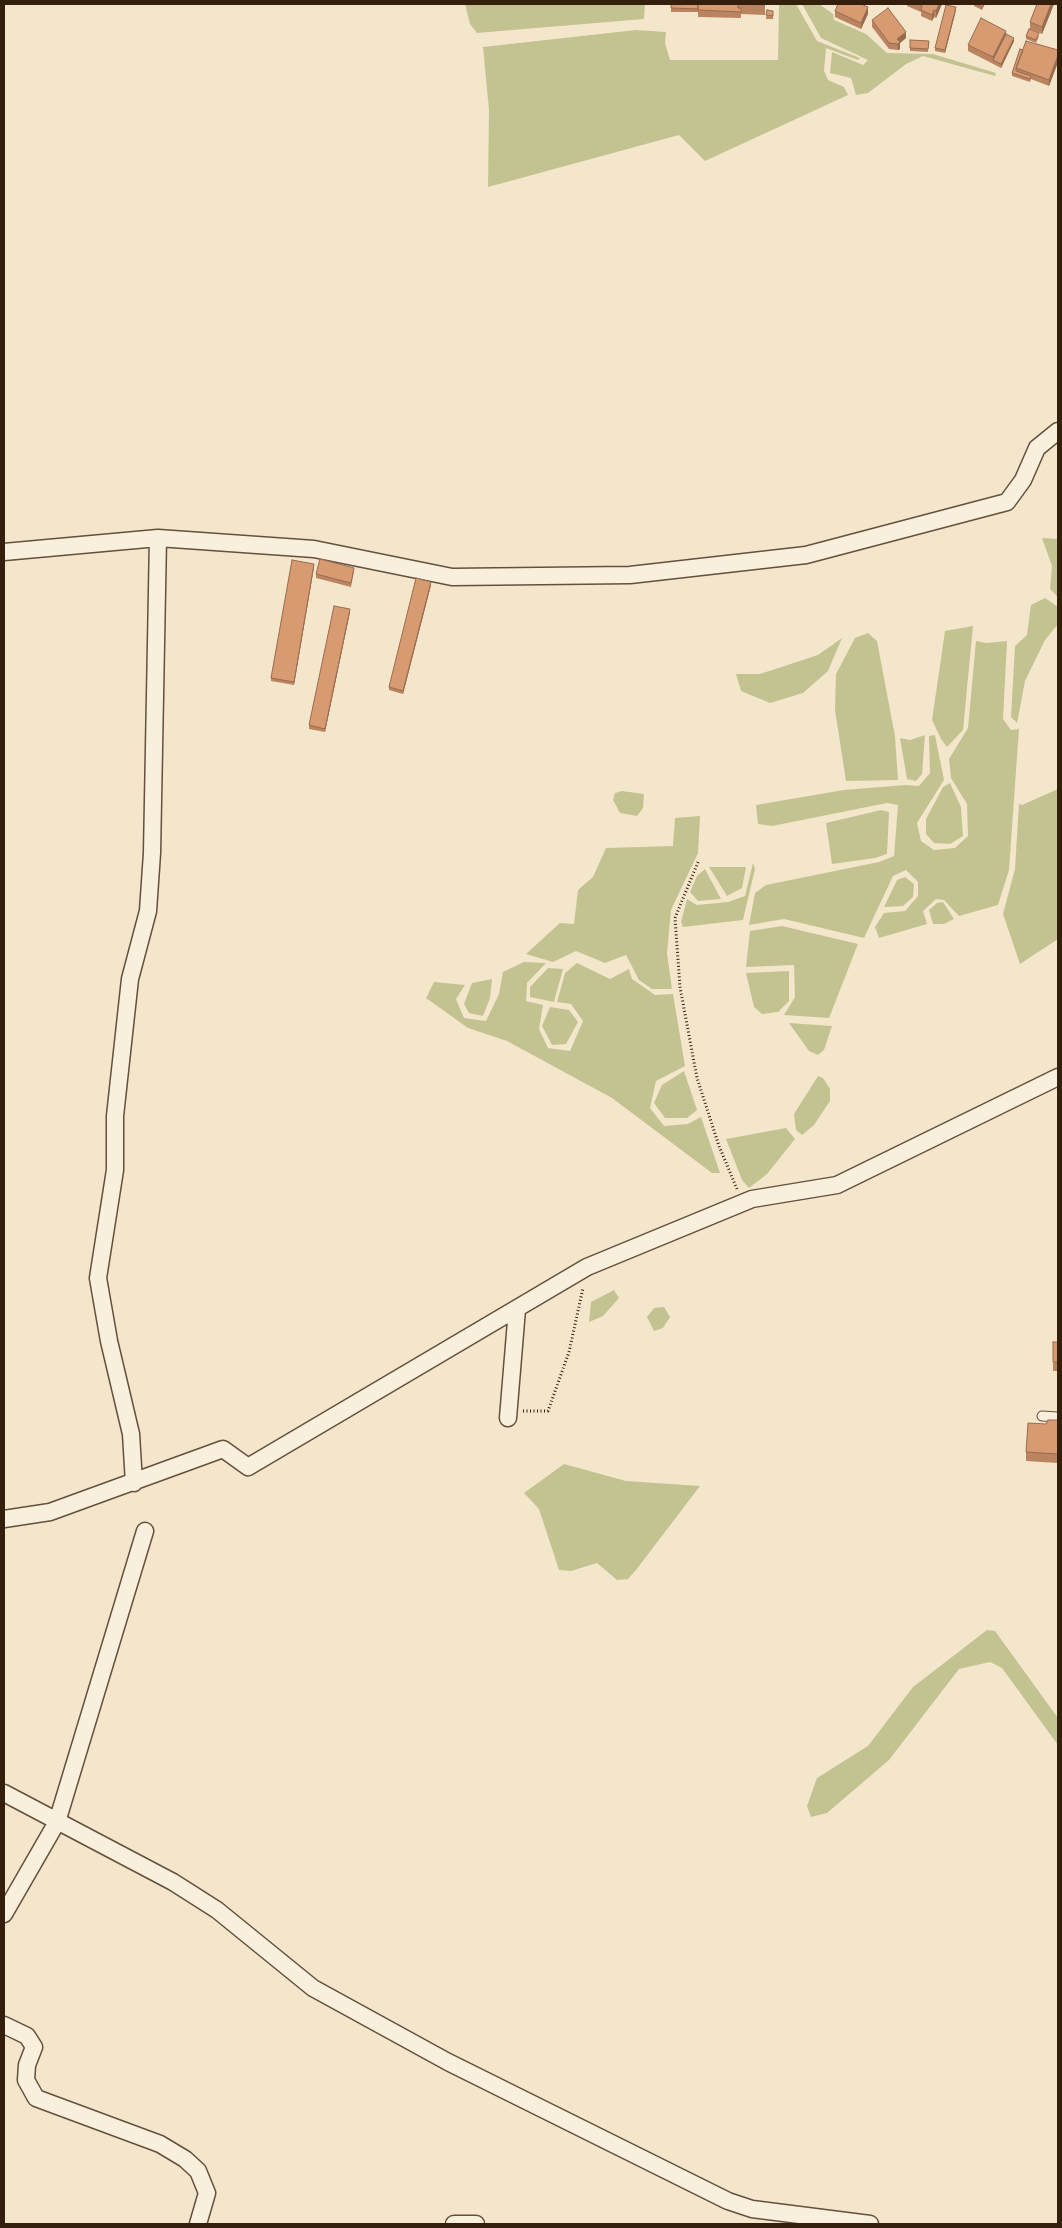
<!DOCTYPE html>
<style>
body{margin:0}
#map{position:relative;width:1062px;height:2228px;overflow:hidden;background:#f4e6cb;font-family:Vollkorn,serif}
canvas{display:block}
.frame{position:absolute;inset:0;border:5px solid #341e0c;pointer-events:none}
</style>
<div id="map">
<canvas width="1062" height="2228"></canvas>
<div class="frame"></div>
</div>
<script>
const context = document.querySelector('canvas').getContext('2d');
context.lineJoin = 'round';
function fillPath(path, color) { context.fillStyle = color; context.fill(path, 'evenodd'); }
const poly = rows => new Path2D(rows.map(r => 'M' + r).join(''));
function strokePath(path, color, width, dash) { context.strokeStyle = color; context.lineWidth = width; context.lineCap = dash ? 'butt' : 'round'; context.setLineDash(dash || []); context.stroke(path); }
const green = poly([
 [465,4,645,4,644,19,477,33,470,24],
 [779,4,796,4,817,41,860,58,858,60,826,48,824,71,828,80,844,87,848,95,705,161,679,135,488,187,489,110,483,47,636,30,666,32,665,43,670,60,778,60],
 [802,4,819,4,833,14,834,20,866,34,887,53,933,54,996,73,995,76,923,56,906,64,868,93,856,95,851,78,830,73,832,52,863,65,868,60,821,38],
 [1042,538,1058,539,1058,597,1050,589,1052,566],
 [1045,598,1058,607,1058,624,1045,640,1025,681,1017,723,1011,717,1015,646,1027,635,1031,605],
 [973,626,963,730,947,747,941,739,932,720,945,631],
 [868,633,877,641,895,736,898,780,846,781,835,710,836,674,855,638],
 [842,638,828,671,803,693,770,703,741,691,736,674,760,674,818,655],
 [976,641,986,643,1007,641,1003,719,1011,730,1019,729,1009,870,998,905,959,916,944,900,936,899,923,911,927,924,879,938,875,927,884,913,905,911,918,896,918,882,906,870,893,876,864,938,784,919,749,925,755,893,766,885,879,862,894,856,898,805,887,803,772,826,758,824,756,805,844,790,906,785,919,786,930,773,929,736,935,735,944,780,917,823,921,841,934,850,955,848,968,836,967,804,951,778,949,759,968,728],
 [925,735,922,774,916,781,907,779,900,738,910,740],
 [950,783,961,807,963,836,950,844,934,843,926,834,926,819,943,787],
 [1058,789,1058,939,1020,964,1003,914,1015,869,1019,804,1022,805],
 [622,791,644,794,643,808,637,816,620,813,613,800,615,793],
 [881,810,889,812,887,854,875,858,832,864,826,823],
 [700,816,698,853,671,910,667,953,672,989,652,989,639,980,626,955,605,963,576,951,553,962,526,954,560,923,574,924,578,890,593,877,606,848,673,846,675,818],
 [753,863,755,869,743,920,683,927,681,922,687,899,697,905,728,902,745,896],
 [709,867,746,867,742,888,727,896],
 [705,869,721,899,698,901,690,892,697,876],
 [905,877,914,884,913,897,903,906,884,907,897,880],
 [943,902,954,919,944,924,933,924,929,910,937,903],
 [782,926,858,944,829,1018,784,1015,795,997,794,965,746,967,750,931],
 [524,962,546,963,527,983,526,1001,543,1005,539,1029,548,1048,570,1051,583,1021,571,1004,557,1002,565,973,577,963,610,979,629,969,632,979,655,995,673,994,685,1066,656,1081,650,1108,664,1126,688,1124,701,1117,720,1173,712,1173,612,1098,507,1041,468,1028,426,998,434,982,465,985,456,999,464,1018,486,1021,499,994,503,972],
 [548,968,563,969,554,1002,530,997,530,987],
 [789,971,789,1001,778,1012,762,1014,754,1007,746,973],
 [492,979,490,998,483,1016,469,1013,464,1004,472,983],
 [550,1007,569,1010,578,1022,566,1044,552,1045,542,1026],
 [789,1023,832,1026,824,1050,818,1055,809,1051],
 [684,1071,697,1110,687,1118,665,1118,654,1103,662,1085],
 [818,1076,823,1078,830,1089,830,1101,814,1125,802,1135,796,1130,794,1114],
 [786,1128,795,1139,767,1174,749,1188,742,1180,726,1139],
 [614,1290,619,1298,603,1316,589,1322,591,1302],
 [664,1307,670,1317,663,1328,654,1331,647,1317,654,1308],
 [564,1464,626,1481,700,1486,636,1570,628,1579,617,1580,597,1563,571,1571,559,1570,539,1509,524,1493],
 [987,1630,995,1631,1058,1718,1058,1745,1002,1668,990,1662,959,1669,889,1760,827,1813,811,1817,807,1806,817,1778,868,1746,913,1687]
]);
const path = poly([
 [698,862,675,918,680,987,697,1078,719,1146,737,1189],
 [523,1411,548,1411,569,1352,583,1288]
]);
const service = poly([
 [1042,1416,1058,1417]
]);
const minor = poly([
 [4,552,158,538,314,549,452,577,630,575,806,555,1007,502,1023,480,1037,448,1058,431],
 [508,1418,517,1309],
 [134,1483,131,1434,109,1341,98,1278,115,1170,115,1116,130,979,148,911,152,853,158,538],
 [4,1519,50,1512,223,1449,248,1467,587,1267,752,1199,837,1185,1058,1077],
 [4,1793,173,1882,217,1910,313,1988,448,2062,728,2201,752,2209,870,2224],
 [4,1914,57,1822,145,1531],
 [4,2025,27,2036,34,2047,27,2065,26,2080,36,2098,160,2144,185,2159,198,2171,207,2193,198,2224],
 [454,2224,476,2224]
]);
const wall = poly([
 [671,4,765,4,765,15,741,14,741,18,698,17,698,12,671,12],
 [907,4,942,4,936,18,934,17,932,21,921,16,921,12,907,6],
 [974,4,985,4,982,10,974,6],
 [1037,4,1054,4,1042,34,1030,29,1030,22],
 [767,10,773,11,773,19,766,19],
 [956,10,945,53,935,51,935,48],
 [835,11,868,14,861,29,835,17],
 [872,20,906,38,900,43,900,49,898,50,889,49,872,27],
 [1006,34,1014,41,1001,68,968,51,968,45],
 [1026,36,1039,36,1036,43,1026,39],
 [910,40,929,41,928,52,910,51],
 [1023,50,1058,50,1058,62,1049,86,1031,79,1030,82,1012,76,1012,73],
 [314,567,294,685,271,681,271,678],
 [354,571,351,587,316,578,316,574],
 [431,585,403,694,389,690,389,687],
 [350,612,325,732,309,729,309,725],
 [1053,1342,1058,1342,1058,1371,1053,1371],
 [1058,1420,1058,1463,1026,1461,1026,1452,1046,1424]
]);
const shadedWall = poly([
 [939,4,942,4,936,18,936,11],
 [1051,4,1054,4,1042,34,1042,27],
 [868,7,868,14,861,29,861,23],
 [956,7,956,10,945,53,945,50],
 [934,10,934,17,932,21,932,15],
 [1006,31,1006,37,993,60,993,57],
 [906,32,906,38,900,43,900,49,898,50,897,39],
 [1014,38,1014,41,1001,68,1001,64],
 [1058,55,1058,62,1049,86,1049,80],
 [314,564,314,567,294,685,294,682],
 [431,582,431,585,403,694,403,691],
 [350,609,350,612,325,732,325,729]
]);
const building = poly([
 [671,4,698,4,698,9,671,8,671,4],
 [698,4,738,4,738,8,741,8,741,12,698,10,698,4],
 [738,4,765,4,765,5,737,4,738,4],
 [838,4,861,4,868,7,861,23,835,11,838,4],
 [917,4,939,4,936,11,934,10,932,15,921,10,922,6,917,4],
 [976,4,984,4,982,7,976,4],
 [1037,4,1051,4,1042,27,1030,22,1037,4],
 [946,5,956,7,945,50,935,48,946,5],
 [888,8,906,32,897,39,900,42,898,44,889,43,872,20,888,8],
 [767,10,773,11,773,16,766,15,767,10],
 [981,18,1006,31,993,57,968,45,981,18],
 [1029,29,1039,33,1036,40,1026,36,1029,29],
 [1006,34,1014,38,1001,64,993,60,1006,34],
 [910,40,929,41,928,49,910,48,910,40],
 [1026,41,1058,50,1058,55,1049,80,1016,68,1026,41],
 [1020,49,1023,50,1016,68,1016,71,1031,76,1030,79,1012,73,1020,49],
 [320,559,354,568,351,583,316,574,320,559],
 [292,560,314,564,294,682,271,678,292,560],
 [416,578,431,582,403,691,389,687,416,578],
 [334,606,350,609,325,729,309,725,334,606],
 [1053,1342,1058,1342,1058,1362,1053,1362,1053,1342],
 [1048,1420,1058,1420,1058,1454,1026,1452,1028,1423,1046,1424,1048,1420]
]);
fillPath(green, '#c3c392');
strokePath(service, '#64503c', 11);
strokePath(minor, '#64503c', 19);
strokePath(path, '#341e0c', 3, [1, 2.5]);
strokePath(service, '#f8efdd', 9);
strokePath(minor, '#f8efdd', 16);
fillPath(wall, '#ba8461');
fillPath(shadedWall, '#976c4f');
fillPath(building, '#d89a71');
strokePath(building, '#976c4f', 1);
</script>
